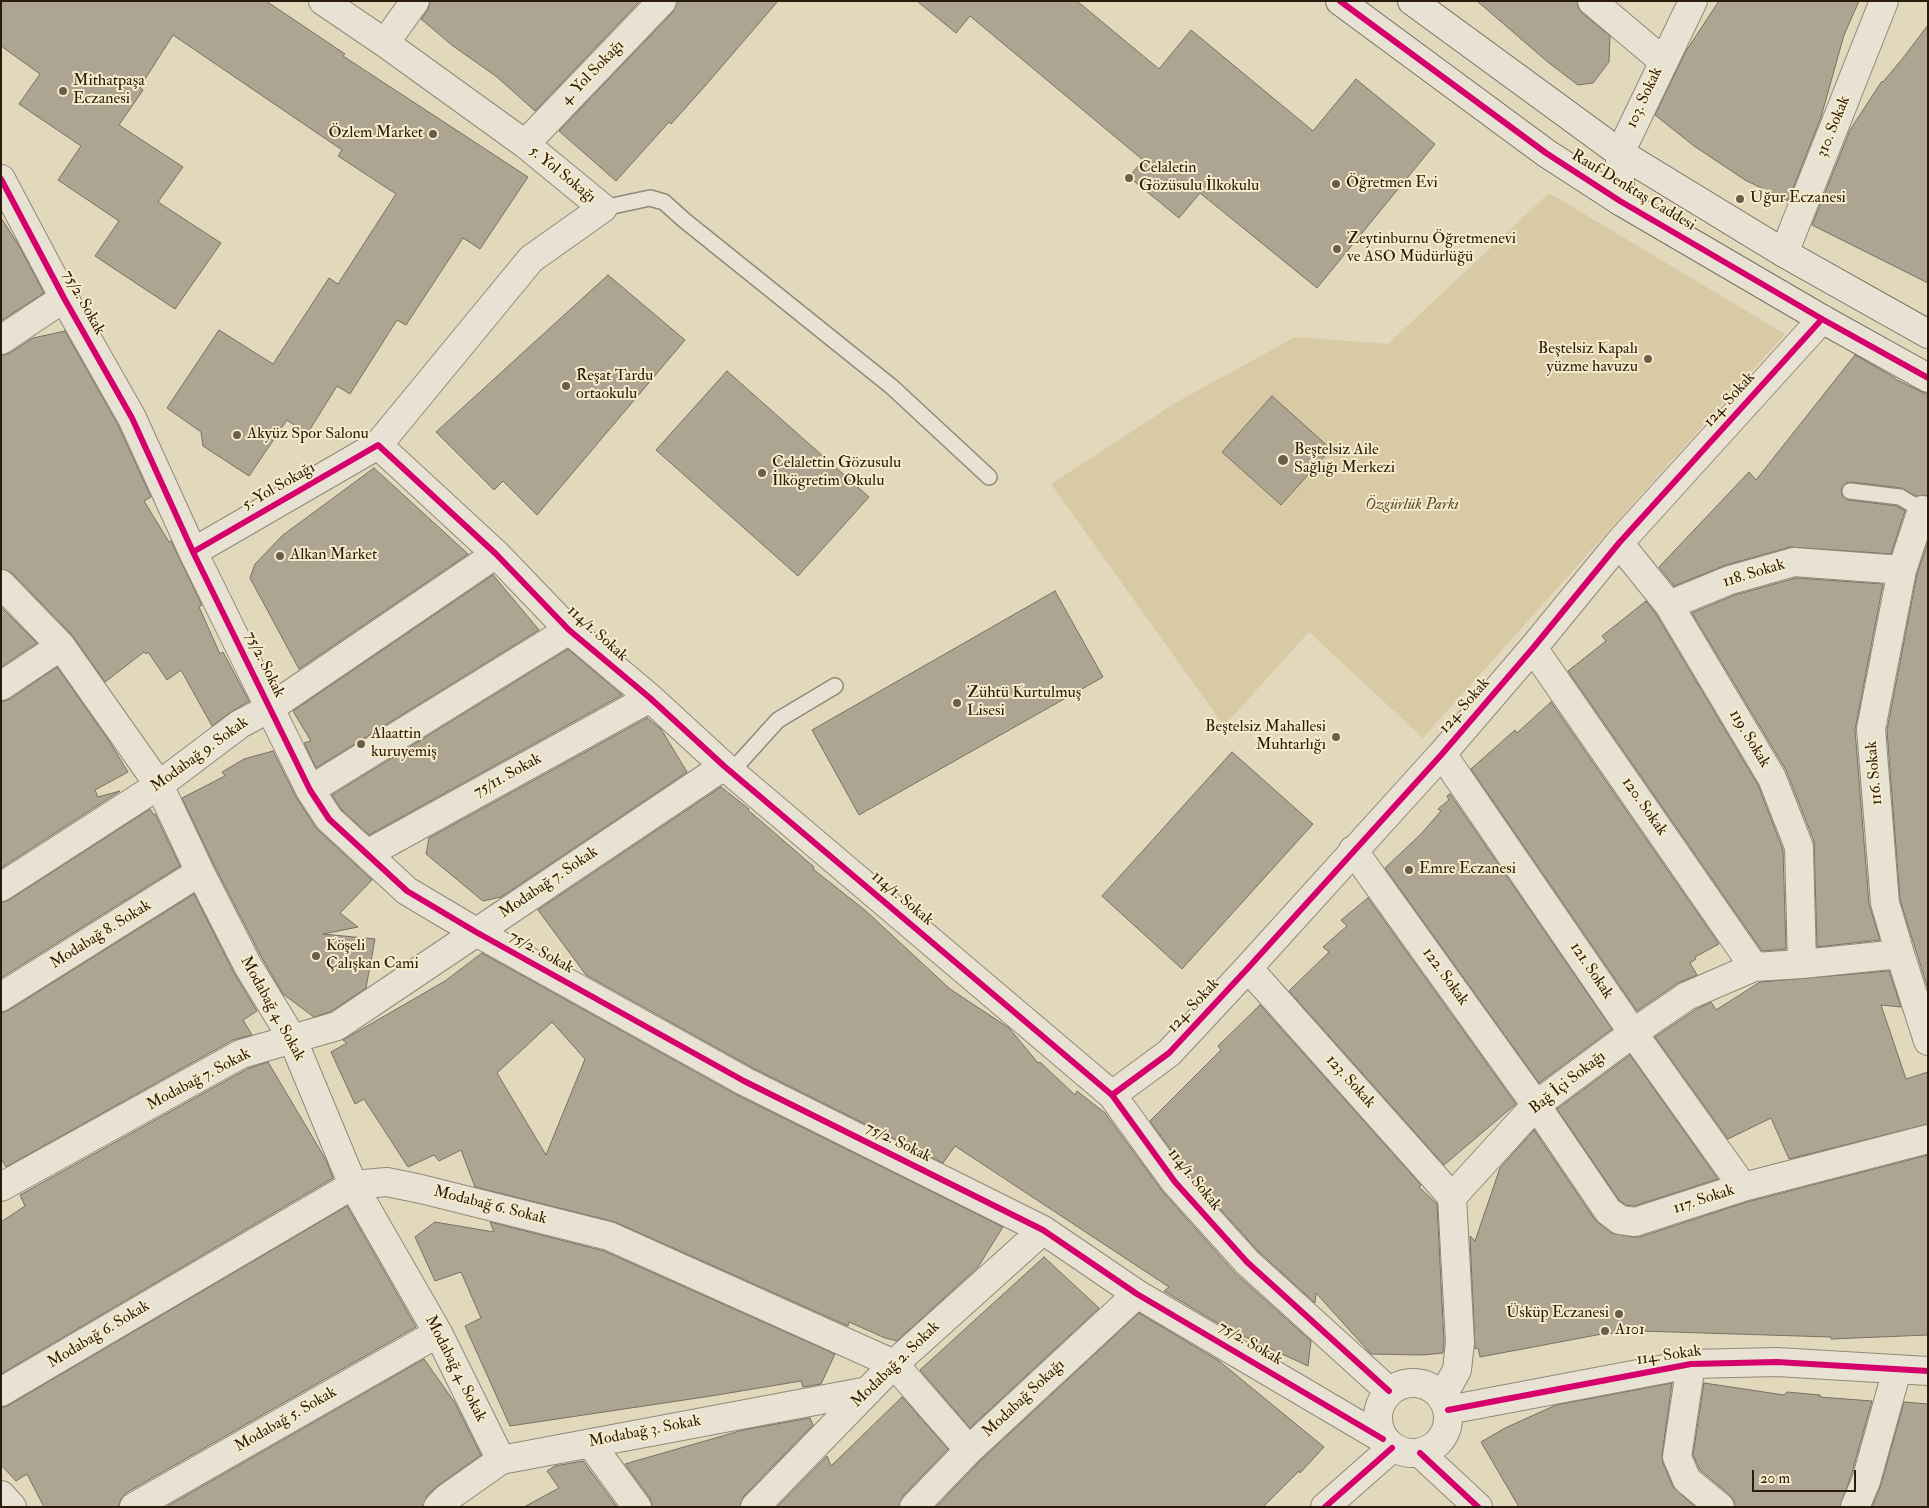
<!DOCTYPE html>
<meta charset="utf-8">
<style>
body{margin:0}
#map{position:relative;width:1929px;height:1508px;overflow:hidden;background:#e2d8bc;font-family:"IM FELL Double Pica",serif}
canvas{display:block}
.frame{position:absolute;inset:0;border:2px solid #2b1b0c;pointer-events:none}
.scale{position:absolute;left:1752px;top:1470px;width:104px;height:22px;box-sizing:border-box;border:2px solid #2b1b0c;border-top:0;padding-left:6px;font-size:15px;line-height:18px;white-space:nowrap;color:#2b1b0c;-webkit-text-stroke:4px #f6ebca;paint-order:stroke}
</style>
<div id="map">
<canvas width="1929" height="1508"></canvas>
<div class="frame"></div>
<div class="scale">20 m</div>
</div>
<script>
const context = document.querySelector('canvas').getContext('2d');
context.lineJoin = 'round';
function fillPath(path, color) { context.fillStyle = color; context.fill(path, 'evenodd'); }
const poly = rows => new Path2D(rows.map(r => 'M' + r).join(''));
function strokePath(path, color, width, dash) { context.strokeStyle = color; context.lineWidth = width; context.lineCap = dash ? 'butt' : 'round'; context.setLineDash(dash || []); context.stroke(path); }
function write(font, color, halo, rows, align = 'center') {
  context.font = font + ' "IM FELL Double Pica",serif'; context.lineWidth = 4; context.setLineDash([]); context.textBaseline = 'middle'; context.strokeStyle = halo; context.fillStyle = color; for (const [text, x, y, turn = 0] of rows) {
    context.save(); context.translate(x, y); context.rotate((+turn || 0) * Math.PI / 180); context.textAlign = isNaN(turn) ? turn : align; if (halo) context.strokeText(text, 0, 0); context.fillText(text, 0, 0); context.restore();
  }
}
const green = poly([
 [1549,193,1785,334,1423,738,1309,632,1224,726,1051,484,1177,402,1295,337,1388,344]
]);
const building = poly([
 [1,1,266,1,345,54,343,56,528,177,480,249,463,238,406,325,397,320,350,394,337,386,307,434,287,420,249,476,203,446,201,432,167,408,219,330,273,364,329,278,338,284,396,194,338,156,342,150,173,35,140,87,143,90,119,125,183,167,158,202,221,243,175,309,95,256,119,221,58,180,81,146,19,104,40,74,1,46,1,1],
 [430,1,640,1,535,111,497,77,453,46,421,19,428,10,430,1],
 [677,1,778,1,705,86,671,124,669,122,616,181,559,131,673,12,677,1],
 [917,1,1077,1,1159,69,1191,30,1313,131,1356,79,1435,144,1317,288,1200,193,1179,218,1129,177,1143,160,970,16,956,33,917,1],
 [1477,1,1577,1,1578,7,1582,13,1610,36,1609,62,1593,83,1578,85,1549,63,1477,1],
 [1719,1,1859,1,1844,35,1821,117,1788,201,1745,180,1694,146,1655,115,1686,51,1719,1],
 [1928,25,1928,283,1812,225,1850,130,1882,81,1883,82,1903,58,1928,25],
 [1,218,18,244,44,293,1,321,1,218],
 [608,275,685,340,537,515,503,481,494,490,436,432,608,275],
 [65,331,118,425,151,497,144,501,169,542,171,541,202,605,199,607,220,654,223,652,249,701,231,712,212,726,181,670,167,680,148,652,146,654,144,652,105,682,72,635,12,573,1,569,1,356,10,353,33,338,65,331],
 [1855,355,1895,378,1895,379,1928,395,1928,495,1916,496,1901,488,1851,482,1846,483,1841,489,1842,495,1848,500,1897,506,1905,511,1891,554,1790,547,1726,565,1674,586,1659,567,1749,472,1756,480,1855,355],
 [727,371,869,497,798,576,656,450,727,371],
 [1272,396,1331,449,1281,505,1222,452,1272,396],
 [374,468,468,554,299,669,250,578,255,564,283,535,374,468],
 [1928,542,1928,989,1900,900,1887,730,1917,574,1928,542],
 [493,575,539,630,316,768,304,743,311,741,293,711,493,575],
 [1796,578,1883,584,1855,730,1869,904,1880,940,1817,947,1814,841,1786,770,1692,613,1735,595,1796,578],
 [1055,591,1103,677,859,815,812,730,1055,591],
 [1646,601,1656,614,1758,785,1783,850,1786,949,1762,951,1568,671,1606,641,1602,636,1646,601],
 [1,607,37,643,1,667,1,607],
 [568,649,622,695,369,835,341,809,332,795,568,649],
 [57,667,109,741,128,772,95,790,98,797,120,791,1,868,1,702,10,699,57,667],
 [1551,702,1719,944,1695,957,1696,959,1690,963,1697,975,1678,983,1637,1011,1471,769,1515,730,1517,733,1551,702],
 [647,718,661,729,687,772,501,897,483,901,426,854,429,838,647,718],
 [273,751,296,797,316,828,372,880,340,913,358,927,323,934,375,939,366,988,330,1012,314,1017,283,994,262,958,214,865,182,798,225,776,222,772,244,759,273,751],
 [1232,752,1313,824,1182,969,1102,896,1232,752],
 [721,787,749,809,748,810,814,867,813,869,866,911,950,989,1009,1028,1038,1063,1040,1062,1075,1095,1077,1091,1105,1113,1163,1192,1235,1273,1311,1341,1308,1366,1226,1328,1164,1291,1169,1287,955,1146,943,1163,751,1067,586,975,538,910,721,787],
 [1450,794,1612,1029,1539,1083,1385,868,1421,834,1441,811,1438,809,1449,800,1447,796,1450,794],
 [150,809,154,815,155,814,180,866,1,978,1,903,9,900,150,809],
 [194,894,234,973,257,1011,243,1020,252,1035,233,1040,6,1167,1,1158,1,1013,9,1010,194,894],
 [1368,898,1516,1104,1444,1165,1289,991,1329,952,1323,947,1347,926,1341,920,1368,898],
 [482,953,737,1095,1003,1227,978,1267,897,1341,885,1338,849,1322,848,1326,615,1222,475,1187,461,1150,439,1161,434,1155,408,1167,364,1099,355,1104,331,1052,347,1043,343,1040,445,981,482,953],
 [552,1022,585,1059,546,1155,497,1073,552,1022],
 [1889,971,1901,1007,1881,1005,1906,1079,1928,1072,1928,1124,1789,1159,1771,1118,1728,1139,1655,1037,1695,1010,1711,1002,1716,1010,1760,982,1889,971],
 [1260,1005,1421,1185,1419,1187,1437,1204,1444,1342,1443,1353,1423,1355,1371,1354,1316,1293,1315,1303,1258,1251,1187,1172,1150,1121,1221,1050,1218,1046,1260,1005],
 [1630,1055,1718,1179,1634,1206,1626,1205,1619,1200,1557,1109,1630,1055],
 [268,1062,326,1160,333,1178,1,1374,1,1222,25,1206,20,1195,247,1069,268,1062],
 [1534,1130,1595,1220,1611,1233,1633,1237,1640,1237,1747,1202,1928,1155,1928,1335,1831,1339,1831,1337,1640,1331,1602,1334,1480,1357,1478,1348,1475,1349,1470,1236,1475,1241,1500,1168,1534,1130],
 [347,1206,416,1327,126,1493,121,1499,118,1507,44,1507,27,1474,16,1481,1,1465,1,1408,9,1405,347,1206],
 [435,1222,494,1232,490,1222,604,1251,835,1354,821,1384,803,1387,801,1381,711,1396,510,1426,465,1326,481,1318,461,1272,435,1281,415,1237,435,1222],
 [1044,1257,1099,1308,970,1428,920,1370,1044,1257],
 [1139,1313,1219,1361,1324,1447,1300,1473,1299,1471,1263,1507,936,1507,980,1461,1139,1313],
 [424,1359,455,1403,481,1455,436,1487,427,1496,423,1507,166,1507,424,1359],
 [1672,1383,1662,1455,1663,1463,1673,1487,1695,1507,1519,1507,1481,1442,1505,1428,1556,1405,1672,1383],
 [1704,1383,1784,1395,1787,1392,1820,1395,1820,1397,1872,1401,1851,1476,1840,1507,1735,1507,1734,1501,1730,1495,1700,1470,1693,1455,1704,1383],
 [902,1397,948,1449,903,1496,899,1507,777,1507,827,1456,831,1466,902,1397],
 [1904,1402,1928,1404,1928,1507,1872,1507,1881,1485,1904,1402],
 [810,1418,813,1425,744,1496,740,1507,652,1507,650,1498,625,1464,743,1430,810,1418],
 [583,1461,617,1507,524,1507,559,1488,547,1471,555,1466,583,1461]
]);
const service = poly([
 [603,208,650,198,664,202,684,220,892,387,989,477],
 [1850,491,1900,497,1922,510],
 [731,772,778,720,835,686]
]);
const minor = poly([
 [1592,1,1663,61],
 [385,43,415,1],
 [525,144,662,1],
 [1,179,64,298,132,418,193,552,310,790,329,819,407,891,476,932,744,1081,1043,1230,1137,1294,1383,1439],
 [1620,201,1620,153,1693,1],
 [1784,253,1884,1],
 [1,340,64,298],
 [378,445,496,554,569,630,650,698,724,766,1112,1095,1175,1182,1247,1262,1389,1391],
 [1928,511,1922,510,1902,570,1871,729,1885,903,1900,954,1928,1041],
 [1619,543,1669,605,1772,778,1799,847,1802,964],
 [193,552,378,445,531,259,603,208,525,144,385,43,323,1],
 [1,584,61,646,159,785,200,872,248,966,292,1038,353,1185,438,1333,501,1460],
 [1669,605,1730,580,1794,562,1902,570],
 [1533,648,1754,967],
 [1,686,61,646],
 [1442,754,1633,1033,1743,1187],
 [310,790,569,630],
 [1353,850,1536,1105,1608,1211,1620,1220,1635,1222,1743,1187,1928,1139],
 [367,854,650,698],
 [1,887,159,785,240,724,270,708,496,554],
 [1248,968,1452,1197],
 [1,997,200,872],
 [1112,1095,1169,1053,1248,968,1442,754,1533,648,1619,543,1822,319],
 [1,1187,241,1054,337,1026,724,766],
 [1691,1364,1677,1457,1687,1480,1720,1507],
 '1378 1418a35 35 0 1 1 70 0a35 35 0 1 1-70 0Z',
 [1,1392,353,1185,387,1182,421,1189,609,1236,894,1364,969,1450],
 [1442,1397,1457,1370,1460,1342,1452,1197,1536,1105,1633,1033,1687,996,1754,967,1802,964,1900,954],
 [1448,1410,1691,1364,1777,1362,1928,1371],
 [590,1443,637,1507],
 [1420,1453,1478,1507],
 [1,1495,12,1507],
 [134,1507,438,1333],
 [438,1507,447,1498,501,1460,868,1391],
 [755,1507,894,1364,1043,1230],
 [914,1507,969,1450,1137,1294],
 [1325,1507,1392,1448],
 [1855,1507,1866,1481,1897,1370]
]);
const secondary = poly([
 [1340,1,1546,153,1620,201,1822,319,1928,378],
 [1412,1,1620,153,1784,253,1928,334]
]);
const cycleway = poly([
 [1340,1,1546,153,1620,201,1822,319,1928,378],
 [1,179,64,298,132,418,193,552,310,790,329,819,407,891,476,932,744,1081,1043,1230,1137,1294,1383,1439],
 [193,552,378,445,496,554,569,630,650,698,724,766,1112,1095,1175,1182,1247,1262,1389,1391],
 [1112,1095,1169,1053,1248,968,1442,754,1533,648,1619,543,1822,319],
 [1448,1410,1691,1364,1777,1362,1928,1371],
 [1420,1453,1478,1507],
 [1325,1507,1392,1448]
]);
const markers = [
 [63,91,5,"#6b5d4a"],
 [433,134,5,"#6b5d4a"],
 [1129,178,5,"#6b5d4a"],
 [1336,184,5,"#6b5d4a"],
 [1740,199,5,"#6b5d4a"],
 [1337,249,5,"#6b5d4a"],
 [1648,359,5,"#6b5d4a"],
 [566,386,5,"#6b5d4a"],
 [237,435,5,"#6b5d4a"],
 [1283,460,6,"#6b5d4a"],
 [762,473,5,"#6b5d4a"],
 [280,556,5,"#6b5d4a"],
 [957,703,5,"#6b5d4a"],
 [1336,737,5,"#6b5d4a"],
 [361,744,5,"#6b5d4a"],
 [1409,870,5,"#6b5d4a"],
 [316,956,5,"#6b5d4a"],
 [1619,1314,5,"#6b5d4a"],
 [1605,1331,5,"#6b5d4a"]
];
const streetNames = [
 ["4. Yol Sokağı",593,73,-46],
 ["103. Sokak",1645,98,-65],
 ["310. Sokak",1834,127,-68],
 ["5. Yol Sokağı",562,175,39],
 ["Rauf Denktaş Caddesi",1633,191,31],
 ["75/2. Sokak",83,303,61],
 ["124. Sokak",1730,400,-48],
 ["5. Yol Sokağı",279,487,-30],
 ["118. Sokak",1754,574,-17],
 ["114/1. Sokak",597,634,42],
 ["75/2. Sokak",264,665,64],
 ["124. Sokak",1465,706,-49],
 ["119. Sokak",1749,739,59],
 ["Modabağ 9. Sokak",200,755,-36],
 ["116. Sokak",1875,773,-95],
 ["75/11. Sokak",508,776,-29],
 ["120. Sokak",1644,807,55],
 ["Modabağ 7. Sokak",549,883,-34],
 ["114/1. Sokak",902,899,40],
 ["Modabağ 8. Sokak",101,935,-32],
 ["75/2. Sokak",541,953,29],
 ["121. Sokak",1591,971,56],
 ["122. Sokak",1445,977,54],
 ["124. Sokak",1194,1006,-47],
 ["Modabağ 4. Sokak",272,1009,61],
 ["Modabağ 7. Sokak",199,1080,-28],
 ["123. Sokak",1350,1082,48],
 ["Bağ İçi Sokağı",1568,1083,-38],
 ["75/2. Sokak",898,1143,26],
 ["114/1. Sokak",1194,1180,51],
 ["117. Sokak",1704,1200,-18],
 ["Modabağ 6. Sokak",490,1206,14],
 ["Modabağ 6. Sokak",99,1335,-31],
 ["75/2. Sokak",1250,1344,30],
 ["114. Sokak",1669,1356,-8],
 ["Modabağ 2. Sokak",896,1365,-44],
 ["Modabağ 4. Sokak",455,1369,63],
 ["Modabağ Sokağı",1024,1399,-43],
 ["Modabağ 5. Sokak",286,1420,-30],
 ["Modabağ 3. Sokak",645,1432,-11]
];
const poiNames = [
 ["Mithatpaşa",73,82],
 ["Eczanesi",73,100],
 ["Özlem Market",423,134,"right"],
 ["Celaletin",1139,169],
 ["Gözüsulu İlkokulu",1139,187],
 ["Öğretmen Evi",1346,184],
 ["Uğur Eczanesi",1750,199],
 ["Zeytinburnu Öğretmenevi",1347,240],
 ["ve ASO Müdürlüğü",1347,258],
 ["Beştelsiz Kapalı",1638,350,"right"],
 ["yüzme havuzu",1638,368,"right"],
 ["Reşat Tardu",576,377],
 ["ortaokulu",576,395],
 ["Akyüz Spor Salonu",247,435],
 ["Beştelsiz Aile",1294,451],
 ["Sağlığı Merkezi",1294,469],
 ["Celalettin Gözusulu",772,464],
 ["İlkögretim Okulu",772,482],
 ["Alkan Market",290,556],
 ["Zühtü Kurtulmuş",967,694],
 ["Lisesi",967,712],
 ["Beştelsiz Mahallesi",1326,728,"right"],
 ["Muhtarlığı",1326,746,"right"],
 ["Alaattin",371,735],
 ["kuruyemiş",371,753],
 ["Emre Eczanesi",1419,870],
 ["Köşeli",326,947],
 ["Çalışkan Cami",326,965],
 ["Üsküp Eczanesi",1609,1314,"right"],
 ["A101",1615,1331]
];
const parkNames = [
 ["Özgürlük Parkı",1412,506]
];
fillPath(green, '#d8caa5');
fillPath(building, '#ada592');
strokePath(building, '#787061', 1);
strokePath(service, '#918978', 18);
strokePath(minor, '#918978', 30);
strokePath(secondary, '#787061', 30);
strokePath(service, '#e7e2d4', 15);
strokePath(minor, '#e7e2d4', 28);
strokePath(secondary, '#e7e2d4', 28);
strokePath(cycleway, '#d6006c', 6);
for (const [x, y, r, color] of markers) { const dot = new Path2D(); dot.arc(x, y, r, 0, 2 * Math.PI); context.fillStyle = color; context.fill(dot); strokePath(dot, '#f6ebca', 2); }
write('16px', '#2b1b0c', '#f6ebca', streetNames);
write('16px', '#2b1b0c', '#f6ebca', poiNames, 'left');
write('italic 16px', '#5c4c34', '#f6ebca', parkNames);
</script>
